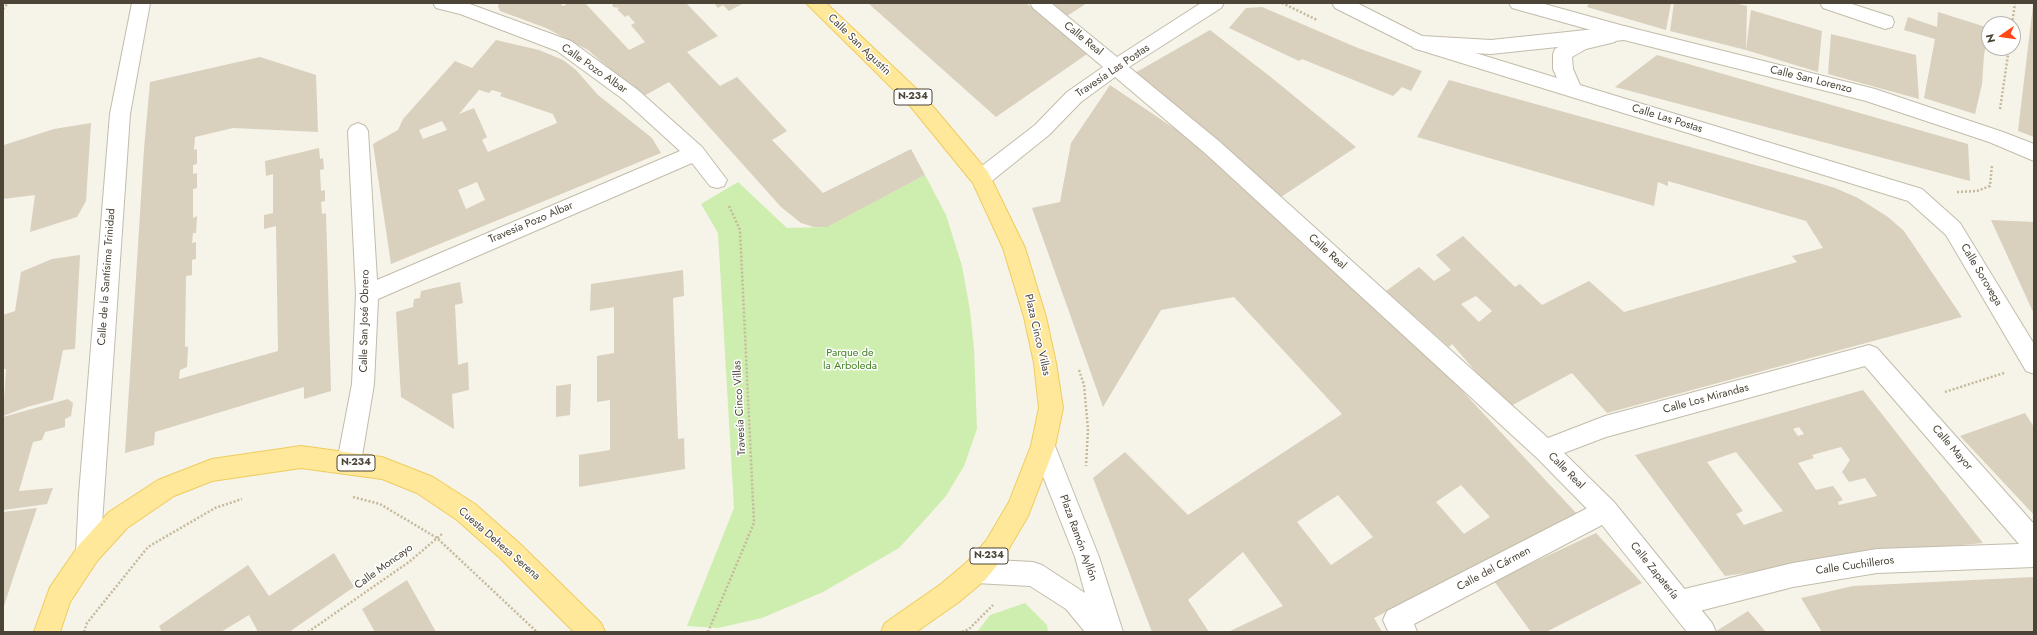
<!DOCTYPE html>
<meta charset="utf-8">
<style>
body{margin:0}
#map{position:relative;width:2037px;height:635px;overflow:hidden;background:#f6f3e9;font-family:Jost,sans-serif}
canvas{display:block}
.frame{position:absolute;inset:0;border:4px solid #4b4437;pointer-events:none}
.north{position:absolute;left:1981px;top:16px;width:40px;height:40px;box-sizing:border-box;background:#fff;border:1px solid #b7b4af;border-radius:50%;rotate:257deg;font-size:11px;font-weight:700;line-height:16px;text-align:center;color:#4b4437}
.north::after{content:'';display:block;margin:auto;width:14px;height:18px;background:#ff4717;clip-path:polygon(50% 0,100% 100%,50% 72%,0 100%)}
</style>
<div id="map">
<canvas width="2037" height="635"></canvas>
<div class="frame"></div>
<div class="north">N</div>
</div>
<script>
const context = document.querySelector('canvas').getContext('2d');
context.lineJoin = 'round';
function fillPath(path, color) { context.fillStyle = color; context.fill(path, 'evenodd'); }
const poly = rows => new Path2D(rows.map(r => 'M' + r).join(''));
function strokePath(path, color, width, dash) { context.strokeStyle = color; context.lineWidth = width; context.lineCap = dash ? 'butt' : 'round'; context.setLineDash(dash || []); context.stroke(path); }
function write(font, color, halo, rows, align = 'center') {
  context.font = font + ' Jost,sans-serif'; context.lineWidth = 3; context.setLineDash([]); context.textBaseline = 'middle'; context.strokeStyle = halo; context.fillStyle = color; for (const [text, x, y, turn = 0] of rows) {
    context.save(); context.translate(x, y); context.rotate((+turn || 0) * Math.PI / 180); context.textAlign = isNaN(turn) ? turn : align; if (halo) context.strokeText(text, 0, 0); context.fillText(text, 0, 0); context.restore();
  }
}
const green = poly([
 [925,175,946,215,962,266,970,310,974,349,977,429,964,466,946,496,921,524,899,548,868,566,823,592,762,618,718,628,687,626,734,508,718,233,701,204,738,182,787,228,826,227],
 [1025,603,1047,625,1048,632,977,632,990,615]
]);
const building = poly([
 [499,3,560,3,563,6,569,3,585,3,629,50,645,42,631,25,635,23,628,15,625,17,617,9,620,8,613,7,612,3,686,3,718,36,687,52,720,86,737,77,787,131,772,140,823,193,911,149,925,175,827,227,814,227,801,223,781,207,669,82,642,97,588,50,546,28,500,11,498,6],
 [714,3,744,3,729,11,723,5,718,8],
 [868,3,1026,3,1090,52,996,117],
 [1050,3,1087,3,1067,16],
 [1589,3,1671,3,1666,30,1587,7],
 [1674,3,1734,3,1747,6,1746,50,1670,31],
 [2033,5,2034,5,2034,137,2018,131],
 [1262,7,1358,48,1422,71,1411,91,1402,87,1393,96,1302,59,1299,61,1229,28,1246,8],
 [1751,10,1822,31,1818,72,1746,50],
 [1938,12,1989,28,1984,55,1982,84,1975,114,1924,98,1935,39,1904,30,1908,17,1937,27],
 [1210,30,1272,78,1356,147,1278,199,1133,74],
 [1831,34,1916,55,1919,99,1828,74],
 [496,40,539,50,563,60,576,70,598,95,652,138,661,153,391,264,373,144,398,130,403,119,455,61,472,68],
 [479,90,489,93,492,90,502,93,500,96,553,114,557,123,488,152,482,140,487,137,474,108,459,114],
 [442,121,447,130,423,139,419,130],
 [477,182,485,200,466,209,458,190],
 [1657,55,1968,144,1970,181,1615,87],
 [260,57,316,75,318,132,233,128,195,137,194,150,197,149,197,164,193,165,193,174,197,173,197,188,193,189,193,218,197,216,196,233,193,233,192,243,196,242,196,259,192,260,192,275,186,276,185,347,188,346,187,367,180,370,179,379,278,351,276,226,264,229,264,215,273,213,273,174,266,176,265,161,319,148,320,159,323,158,324,169,320,170,321,191,325,190,325,201,321,202,322,214,326,213,331,391,304,399,304,387,280,394,155,432,154,445,125,453,144,149,150,82],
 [1449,80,1809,180,1835,188,1858,198,1888,217,1904,231,1962,317,1607,413,1572,373,1507,408,1452,344,1449,347,1386,291,1419,267,1434,281,1451,270,1436,255,1463,236,1515,287,1520,284,1542,305,1589,281,1624,312,1797,262,1792,256,1823,248,1806,221,1668,181,1668,186,1658,182,1654,206,1417,137],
 [1476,296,1492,311,1479,322,1461,304],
 [1110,85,1184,135,1454,382,1577,514,1374,618,1382,632,1228,632,1283,606,1243,552,1188,600,1209,632,1152,632,1093,478,1125,452,1188,515,1342,414,1234,297,1161,310,1103,407,1032,208,1060,202,1071,143],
 [1461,485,1490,517,1464,534,1436,502],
 [1338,495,1373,537,1331,565,1297,522],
 [91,123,86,201,77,217,30,232,35,195,3,199,4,145,54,129],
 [1991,220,2034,222,2034,314],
 [80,255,75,349,63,350,53,400,27,407,3,416,6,369,3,369,3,315,15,311,21,272,52,259],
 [683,270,684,296,673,298,678,439,684,438,685,469,579,487,579,455,610,450,610,400,597,402,597,356,614,353,614,307,590,311,591,284],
 [460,282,463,303,455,305,458,365,468,362,469,390,452,394,454,429,401,397,396,312,413,307,414,299,420,298,421,291],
 [571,384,570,415,556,417,556,386],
 [1863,390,1983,543,1909,550,1725,576,1635,455],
 [1799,427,1804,434,1798,436,1793,429],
 [1841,447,1850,460,1842,472,1849,482,1865,478,1877,496,1839,505,1838,502,1843,500,1833,486,1816,490,1798,463,1814,458,1812,455],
 [1736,452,1783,511,1744,525,1736,514,1743,511,1707,462],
 [68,399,73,403,71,416,65,419,65,427,45,432,42,440,33,442,19,491,53,488,47,504,3,510,3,417],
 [2025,413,2034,427,2034,515,1960,436],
 [37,508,16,569,3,609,3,512],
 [1596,533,1642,583,1546,632,1531,632,1494,581],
 [334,553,354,587,289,632,258,632,249,615,221,632,162,632,159,626,248,565,269,596],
 [2034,577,2034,632,1822,632,1801,598,1853,586],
 [407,580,436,632,375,632,362,609],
 [1748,611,1766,632,1715,632]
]);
const path = poly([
 [1282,3,1317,20],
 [3,9,8,3],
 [2012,24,2015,3],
 [2000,109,2009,48],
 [1957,192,1977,191,1990,186,1992,165],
 [1079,370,1084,385,1088,429,1086,466],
 [1945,392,2004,373],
 [353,497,380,504,437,538,537,632],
 [84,632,87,623,148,547,215,508,242,499],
 [308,632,409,562,442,534],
 [708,632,754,523,740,230,729,206],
 [962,632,969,629,993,605]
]);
const pedestrian = poly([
 [1605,499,1614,502,1712,623,1716,632,1687,632,1602,525,1414,624,1417,632,1389,632,1387,629,1383,620,1387,611,1605,499]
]);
const minor = poly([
 [132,3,150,3,130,114,100,553,97,561,88,565,79,561,76,553,79,494,110,114,132,3],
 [433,3,467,3,571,41,638,90,702,147,727,180,724,186,717,188,710,186,692,163,378,299,374,384,361,462,357,470,349,473,341,470,337,462,352,384,356,294,348,131,351,126,358,123,365,126,368,131,377,280,680,151,624,100,557,51,460,14,436,8,433,3],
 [1030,3,1051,3,1117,57,1201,3,1224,3,1221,8,1129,67,1220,142,1548,438,1605,416,1869,345,1877,348,2034,524,2034,567,1877,573,1793,587,1680,616,1671,612,1667,603,1671,594,1680,590,1793,563,1877,549,2019,544,1865,366,1606,437,1564,453,1614,502,1617,510,1614,518,1605,521,1596,518,1537,458,1206,154,1115,77,1081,102,1049,135,988,184,981,186,974,184,971,178,974,172,1035,125,1067,92,1103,67,1033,8,1030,3],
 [1509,3,1541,3,1631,28,1633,33,1631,38,1624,40,1617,38,1615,42,1586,49,1572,57,1573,69,1580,85,1922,189,1960,223,2034,344,2034,374,2026,371,1946,235,1908,201,1413,48,1411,43,1413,38,1420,36,1557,78,1553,69,1553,54,1555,49,1574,38,1598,32,1512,8,1509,3],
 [1820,3,1849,3,1892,17,1894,22,1892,27,1885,29,1823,8,1820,3],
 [1043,435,1051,438,1055,446,1099,557,1123,632,1085,632,1066,609,1030,586,976,583,967,580,964,571,967,562,976,559,1033,562,1042,565,1085,593,1075,557,1031,446,1035,438,1043,435]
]);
const tertiary = poly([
 [1332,3,1357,3,1422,36,1491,40,1624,26,1875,89,2003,132,2034,144,2034,161,1989,142,1866,101,1624,40,1491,54,1419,50,1335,8,1332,3]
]);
const primary = poly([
 [806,3,826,3,925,97,988,172,1025,248,1046,317,1056,363,1063,408,1055,446,1028,516,1004,557,985,580,959,602,916,632,881,632,885,623,941,584,967,562,986,541,1009,502,1031,446,1039,408,1034,363,1024,317,1003,248,973,183,911,107,806,3],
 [301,446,382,457,433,477,475,504,518,542,601,623,605,632,574,632,500,558,457,520,417,493,382,479,301,468,212,481,174,496,127,528,97,561,70,602,60,632,34,632,50,587,79,545,109,512,158,480,212,459,301,446]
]);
const shields = [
 [913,97,38],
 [356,463,38],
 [989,556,38]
];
const shieldNames = [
 ["N-234",913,97],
 ["N-234",356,463],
 ["N-234",989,556]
];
const streetNames = [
 ["Calle Real",1083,39,39],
 ["Calle San Agustín",859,45,44],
 ["Calle Pozo Albar",594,69,35],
 ["Travesía Las Postas",1113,71,-34],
 ["Calle San Lorenzo",1811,80,14],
 ["Calle Las Postas",1667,119,17],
 ["Travesía Pozo Albar",531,223,-23],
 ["Calle Real",1327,252,42],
 ["Calle Sorovega",1981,275,59],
 ["Calle de la Santísima Trinidad",107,277,-86],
 ["Calle San José Obrero",365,321,-89],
 ["Plaza Cinco Villas",1037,335,77],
 ["Calle Los Mirandas",1706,399,-15],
 ["Travesía Cinco Villas",740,408,-93],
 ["Calle Mayor",1952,448,49],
 ["Calle Real",1566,471,45],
 ["Plaza Ramón Ayllón",1078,538,70],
 ["Cuesta Dehesa Serena",499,544,41],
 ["Calle Cuchilleros",1855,566,-8],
 ["Calle Moncayo",384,567,-36],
 ["Calle del Cármen",1494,569,-28],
 ["Calle Zapatería",1654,571,51]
];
const parkNames = [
 ["Parque de",850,353],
 ["la Arboleda",850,366]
];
fillPath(green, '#ceeeaf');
fillPath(building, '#d9d0be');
strokePath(pedestrian, '#c3bcab', 2);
strokePath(minor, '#c3bcab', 2);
strokePath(tertiary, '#c3bcab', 2);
strokePath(primary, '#efcc5e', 2);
strokePath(path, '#c6b99b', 2.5, [2, 2]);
fillPath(pedestrian, '#fff');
fillPath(minor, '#fff');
fillPath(tertiary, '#fff');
fillPath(primary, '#ffe899');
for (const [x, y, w] of shields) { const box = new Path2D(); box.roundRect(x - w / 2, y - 8, w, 16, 3); context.fillStyle = '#fff'; context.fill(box); strokePath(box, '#4b4437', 1); }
write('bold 10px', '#4b4437', null, shieldNames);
write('11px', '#4b4437', '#fff', streetNames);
write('11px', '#428323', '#fff', parkNames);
</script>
